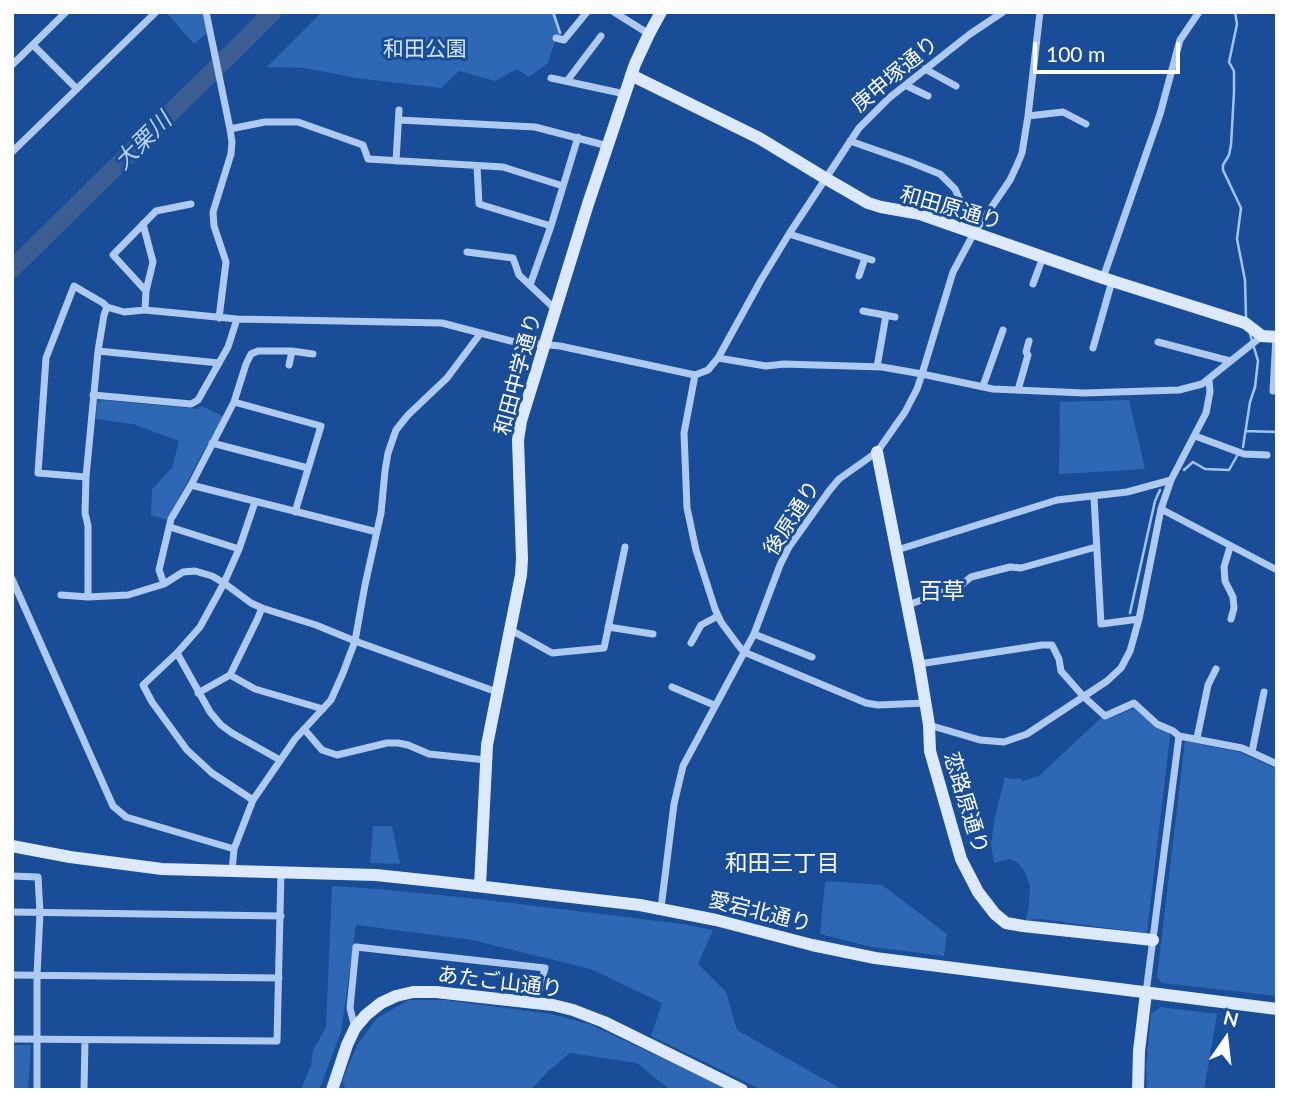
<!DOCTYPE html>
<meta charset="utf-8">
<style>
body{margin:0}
#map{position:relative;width:1289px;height:1102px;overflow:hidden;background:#1a4d97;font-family:Lato,sans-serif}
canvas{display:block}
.frame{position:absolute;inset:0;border:14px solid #fff;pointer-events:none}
.north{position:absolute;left:1191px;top:1004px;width:70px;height:70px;-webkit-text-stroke:5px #1a4d97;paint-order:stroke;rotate:14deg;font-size:19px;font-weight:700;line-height:28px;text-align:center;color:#fff}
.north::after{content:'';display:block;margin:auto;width:24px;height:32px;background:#fff;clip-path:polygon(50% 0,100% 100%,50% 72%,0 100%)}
.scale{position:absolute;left:1033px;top:42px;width:147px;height:32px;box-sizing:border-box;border:4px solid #fff;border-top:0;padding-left:9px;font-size:21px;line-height:24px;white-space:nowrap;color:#fff;-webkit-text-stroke:5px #1a4d97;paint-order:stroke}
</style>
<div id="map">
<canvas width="1289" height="1102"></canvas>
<div class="frame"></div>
<div class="north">N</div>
<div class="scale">100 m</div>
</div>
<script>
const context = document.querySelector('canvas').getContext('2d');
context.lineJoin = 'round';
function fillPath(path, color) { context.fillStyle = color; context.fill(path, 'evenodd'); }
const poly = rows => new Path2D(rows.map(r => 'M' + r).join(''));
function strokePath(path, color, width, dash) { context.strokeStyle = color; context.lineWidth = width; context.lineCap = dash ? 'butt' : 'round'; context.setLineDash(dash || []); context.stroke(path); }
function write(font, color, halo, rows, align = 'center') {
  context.font = font + ' Lato,"Noto Sans JP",sans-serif'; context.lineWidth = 6; context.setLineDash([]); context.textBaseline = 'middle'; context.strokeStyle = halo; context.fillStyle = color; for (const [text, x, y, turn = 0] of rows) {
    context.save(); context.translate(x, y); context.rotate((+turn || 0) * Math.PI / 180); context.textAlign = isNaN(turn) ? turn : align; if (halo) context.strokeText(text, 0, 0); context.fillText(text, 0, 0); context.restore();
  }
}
const green = poly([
 [166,12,202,12,207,33,194,44],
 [322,12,555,12,562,33,556,38,548,63,529,77,517,69,495,81,459,71,441,88,356,78,305,68,267,67],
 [101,400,198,409,199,407,202,406,222,416,222,420,202,454,167,520,151,515,152,489,172,468,179,441,133,424,96,419,97,403],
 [1129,400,1145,469,1059,474,1060,402],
 [1135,708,1168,732,1170,736,1147,932,1145,933,1041,919,1026,920,1029,906,1030,887,1025,872,1017,862,1010,859,994,863,991,844,995,817,1005,777,1013,779,1021,778,1022,781,1039,776,1102,717,1105,720],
 [1185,741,1239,752,1277,769,1277,996,1162,983,1157,977],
 [373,826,392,826,400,864,370,863],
 [829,881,882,885,947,934,944,956,872,947,820,934,825,883],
 [332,886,378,889,479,899,682,924,713,930,698,964,726,992,737,1030,843,1090,762,1090,651,1036,662,1003,591,969,472,940,356,925,341,1032,319,1090,301,1090,311,1065,313,1050,326,1028],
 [409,1000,444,1000,551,1014,589,1024,730,1090,670,1090,637,1063,570,1053,546,1073,531,1090,346,1090,342,1081,357,1045,377,1018],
 [1160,1007,1217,1014,1204,1090,1147,1090,1146,1067,1151,1014],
 [12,1045,31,1045,28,1090,12,1090]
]);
const stream = poly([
 [553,12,560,33],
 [1235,12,1237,24,1229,62,1234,71,1234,92,1231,145,1229,155,1223,165,1223,170,1241,208,1237,239,1245,280,1246,318],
 [1246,431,1277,432],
 [1243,447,1250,402,1255,387,1258,361,1250,334],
 [1184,470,1193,462,1205,469,1229,470,1237,456],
 [1130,613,1155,501,1160,490]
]);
const river = poly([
 [12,269,273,12]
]);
const street = poly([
 [206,12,230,129,232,142,231,154,213,212,214,226,226,262,219,318],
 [614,12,649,34],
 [556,38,564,40,587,12],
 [33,45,77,89],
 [12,65,66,12],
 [925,69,956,86],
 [551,78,625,94],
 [567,81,601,36],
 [905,85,928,96],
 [1028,116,1063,112,1086,124],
 [399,120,535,127,608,146],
 [230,129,265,122,298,122,363,145,368,159,503,167,563,186],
 [850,141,910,162,940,174,955,189,974,232],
 [12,152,156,12],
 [396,161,399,110],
 [477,166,479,204,551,226],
 [143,224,153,262,146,291,145,310],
 [789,234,872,260],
 [467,252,513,258,519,275,555,309],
 [859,276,865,258],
 [1103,278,1160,114,1180,40,1199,12],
 [1033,284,1043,257],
 [530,285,551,226,578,137],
 [146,291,113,255,156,211,191,204],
 [863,311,895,317],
 [1158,342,1230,361],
 [1093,348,1112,281],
 [98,351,219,363],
 [718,358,766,366,784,364,882,367,922,374,993,389,1084,393,1179,390,1202,384,1262,336],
 [289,365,292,351],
 [877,367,886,315],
 [695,375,684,433,687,508,696,550,715,609,721,622,738,645,744,652,866,703,878,705,925,703],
 [983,386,1003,330],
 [1018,390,1028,355,1026,352,1029,341],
 [1273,391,1276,337],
 [93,395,191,404,198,400,228,347,237,319],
 [234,402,321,426,295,512],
 [1195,436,1244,454,1267,455],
 [212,443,308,468],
 [86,477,38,473,46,358,74,286,103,303,107,307,124,312,145,310,237,319,442,323,511,341,560,346,695,375,708,370,718,358,761,280,789,234,859,128,889,98,970,34,1003,12],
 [191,485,377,532],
 [1094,497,1101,624,1139,619],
 [1161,509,1277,570],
 [170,527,239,549],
 [1230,547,1224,567,1225,581,1233,597,1234,608,1231,619],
 [897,550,1057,500,1127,492,1171,480],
 [12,579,113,806,126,817,234,849],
 [164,584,159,570,171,519,191,485,234,402,246,364,251,354,258,351,292,351,313,354],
 [61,595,88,597,128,595,164,584,183,572,195,571,212,576,224,583,251,603,262,608,316,625,355,641,497,692],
 [88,597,88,526,85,513,86,477,98,351,104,315,107,307],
 [908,605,960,586,971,577,1010,567,1021,568,1096,547],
 [608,627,653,634],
 [511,630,552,653,604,648,625,547],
 [754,634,812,657],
 [691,643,701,625,718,616],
 [177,653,210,712,221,725,232,733,280,760],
 [919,664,1042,645,1052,645,1059,659,1061,671,1084,697,1105,716,1134,703,1157,724,1173,731,1179,736,1242,748,1277,764],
 [230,675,255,689,323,709],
 [672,687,714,705],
 [198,693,230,675,257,620,262,608],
 [929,725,980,740,1004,742,1027,734,1107,681,1121,668,1130,651,1139,619,1161,509,1171,480,1206,413,1210,392,1209,379],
 [304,729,322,750,337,755,387,743,398,743,408,745,429,754,486,760],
 [1197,738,1208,685,1216,669],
 [1252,752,1264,692],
 [253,800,212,773,187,750,152,702,143,685,177,653,200,627,224,583,239,549,255,502],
 [232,871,234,849,253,800,295,739,331,700,343,673,355,641,365,585,381,513,385,471,388,453,396,430,408,415,447,378,480,334],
 [12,876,38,877,40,913,37,975,37,1090],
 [661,908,674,804,683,766,754,634,780,565,789,547,829,491,839,479,877,452,905,412,917,389,922,374,953,272,974,233,1010,180,1017,165,1022,153,1028,116,1040,12],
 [12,912,281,916],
 [12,975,279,978],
 [1146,993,1179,736],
 [355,1028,350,1008,356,947,545,968,536,1003],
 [12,1039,277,1041,281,872],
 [84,1090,85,1040]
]);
const secondary = poly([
 [631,75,759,138,825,178,868,203,881,207,920,214,1103,278,1245,323,1262,336,1277,337],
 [877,452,919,664,929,725,930,751,961,859,978,892,995,914,1006,923,1023,926,1153,940],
 [12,846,70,857,162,869,376,875,442,882,640,905,716,920,812,945,875,958,1277,1009],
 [480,886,487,745,521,575,522,559,518,440,521,421,588,204,625,94,635,64,649,34,661,12],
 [332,1090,347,1045,355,1028,366,1015,381,1003,396,996,413,992,436,992,553,1005,573,1010,604,1022,742,1090],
 [1138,1090,1139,1051,1146,993]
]);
const parkNames = [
 ["和田公園",425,49]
];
const streetNames = [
 ["庚申塚通り",895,74,-40],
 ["和田原通り",951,208,16],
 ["和田中学通り",518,374,-75],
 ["後原通り",792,518,-57],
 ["恋路原通り",966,803,73],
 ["愛宕北通り",760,912,14],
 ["あたご山通り",500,982,7]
];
const waterNames = [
 ["大栗川",143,141,-45]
];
const neighbourhoodNames = [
 ["百草",942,592],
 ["和田三丁目",782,864]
];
fillPath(green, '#2e67b4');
strokePath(stream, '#a1c5f2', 2.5);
strokePath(river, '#3a5e94', 18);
strokePath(street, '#aecaf0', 7);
strokePath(secondary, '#dce9fb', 12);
write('21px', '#d5e5fb', '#1a4d97', parkNames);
write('21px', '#fff', '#1a4d97', streetNames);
write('italic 23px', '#bad4f7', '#1a4d97', waterNames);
write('23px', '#fff', '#1a4d97', neighbourhoodNames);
</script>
